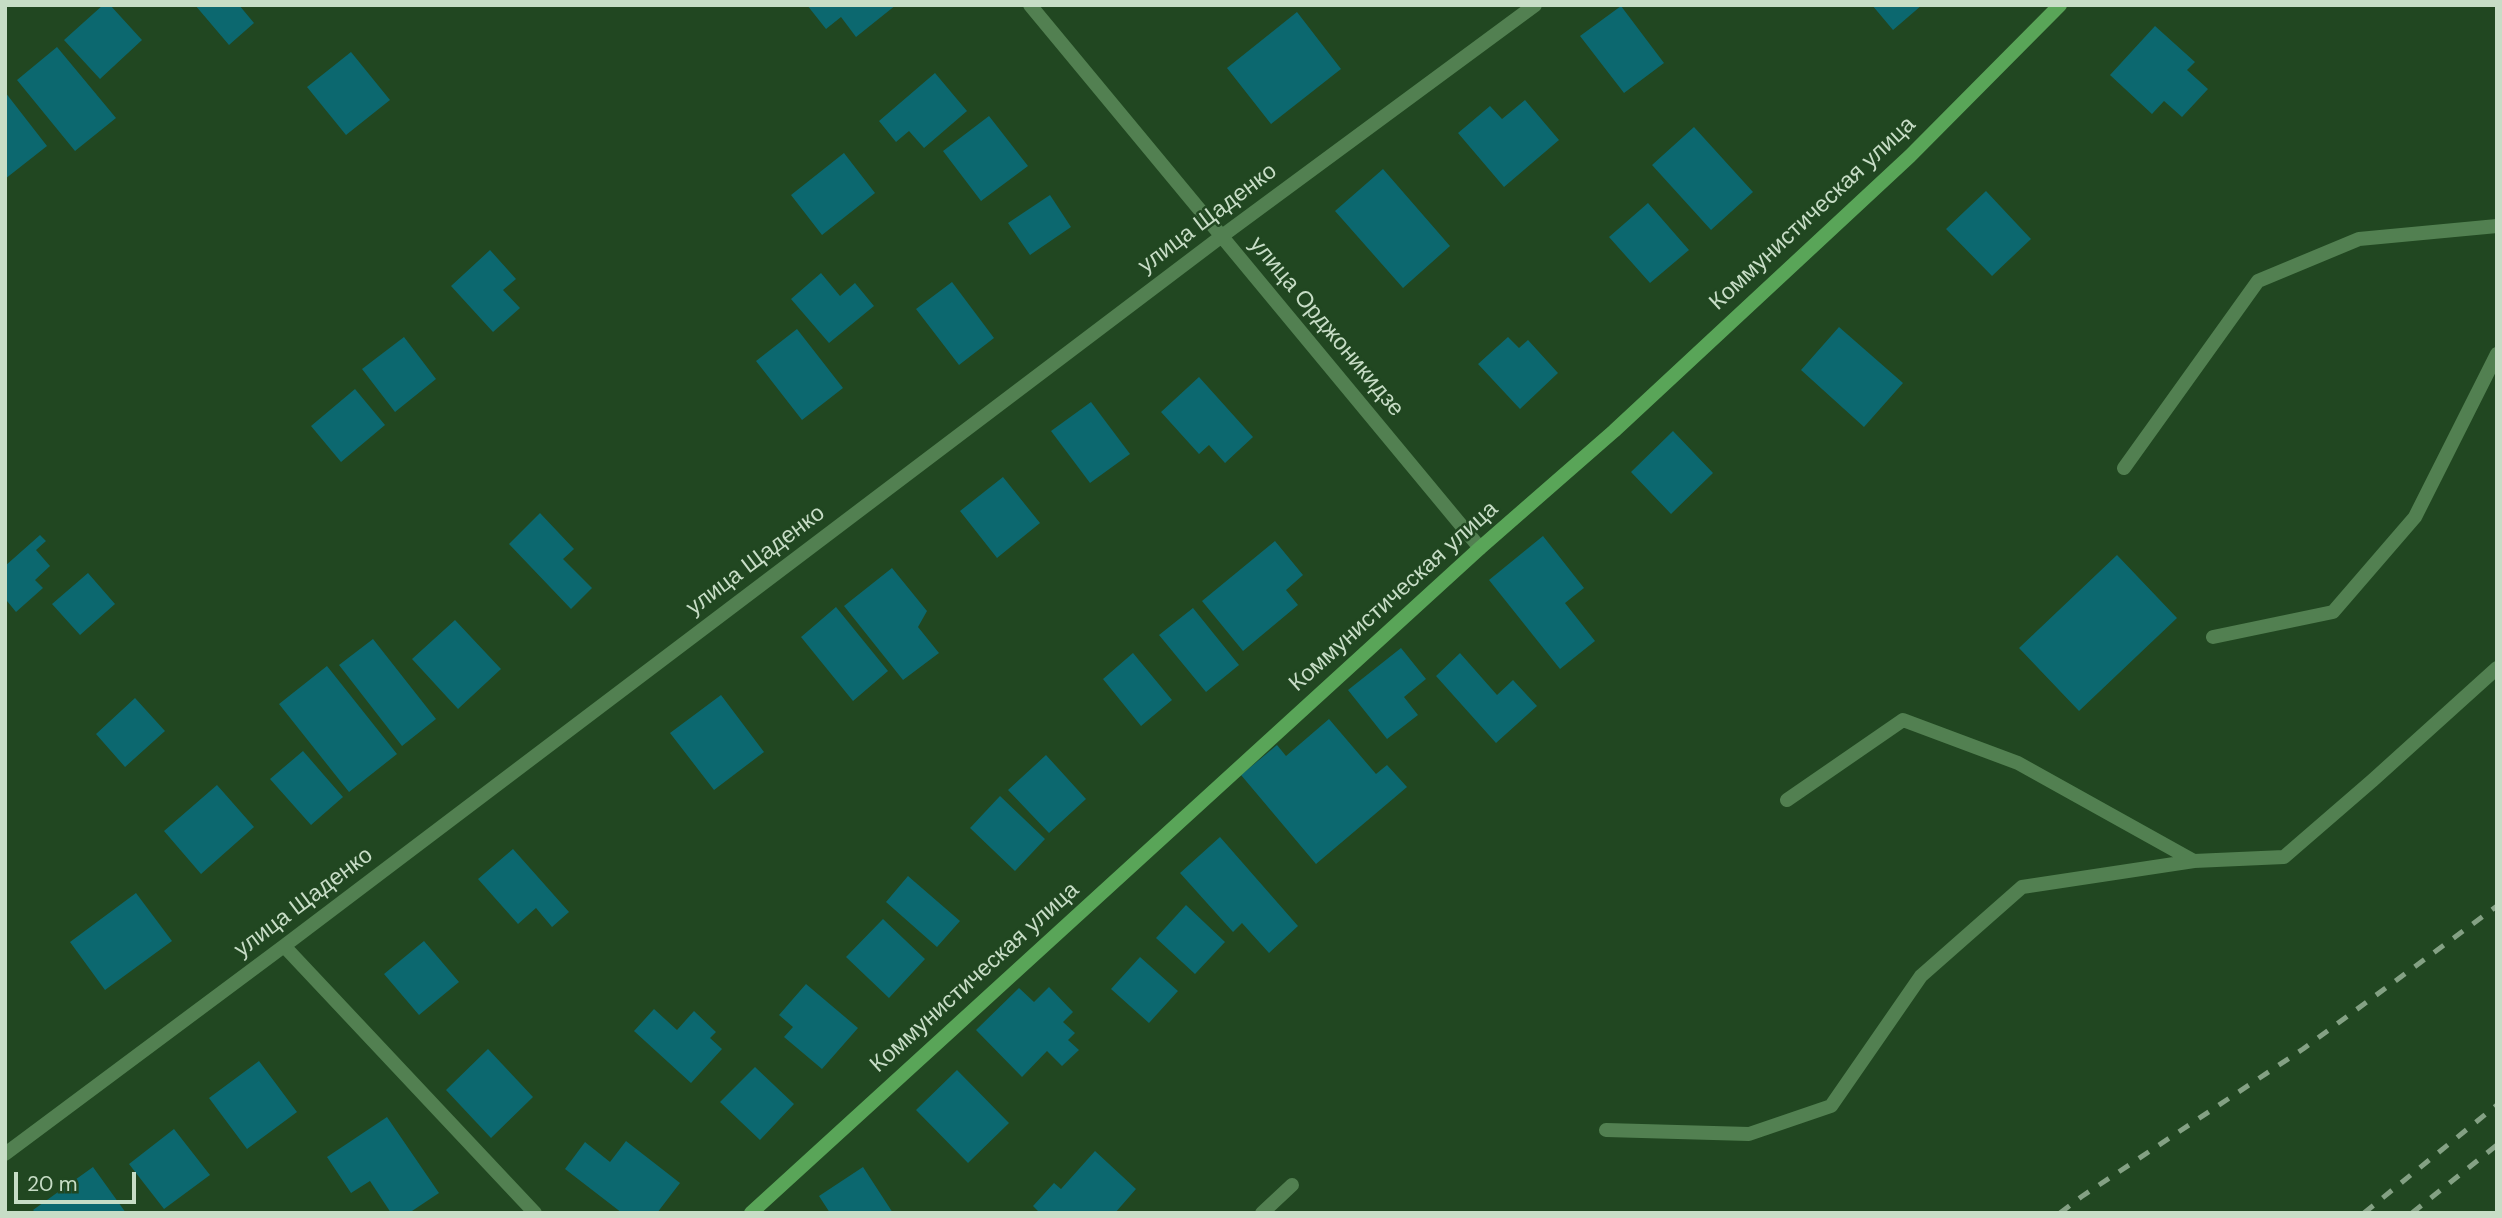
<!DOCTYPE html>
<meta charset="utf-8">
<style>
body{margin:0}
#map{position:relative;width:2502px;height:1218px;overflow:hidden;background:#214721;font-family:"DM Sans",sans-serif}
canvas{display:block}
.frame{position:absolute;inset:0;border:7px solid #c7ddc6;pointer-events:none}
.scale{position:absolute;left:14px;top:1172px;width:122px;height:32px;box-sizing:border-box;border:4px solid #c7ddc6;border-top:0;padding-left:9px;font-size:21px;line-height:24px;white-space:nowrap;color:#c7ddc6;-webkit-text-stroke:5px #214721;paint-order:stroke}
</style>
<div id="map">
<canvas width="2502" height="1218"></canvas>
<div class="frame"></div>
<div class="scale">20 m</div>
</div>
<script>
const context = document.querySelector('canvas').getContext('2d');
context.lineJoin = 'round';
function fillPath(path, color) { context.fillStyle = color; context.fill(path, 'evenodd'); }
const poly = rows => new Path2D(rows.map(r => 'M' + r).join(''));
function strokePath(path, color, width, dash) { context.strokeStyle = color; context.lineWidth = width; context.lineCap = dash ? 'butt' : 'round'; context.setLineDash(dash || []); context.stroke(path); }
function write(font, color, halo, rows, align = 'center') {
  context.font = font + ' "DM Sans",sans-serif'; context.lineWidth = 5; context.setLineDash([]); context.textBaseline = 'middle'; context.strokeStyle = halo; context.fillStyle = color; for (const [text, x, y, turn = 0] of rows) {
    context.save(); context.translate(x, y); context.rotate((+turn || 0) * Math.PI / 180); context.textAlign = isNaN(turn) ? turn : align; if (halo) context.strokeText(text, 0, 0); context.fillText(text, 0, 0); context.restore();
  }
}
const building = poly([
 [103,5,110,5,142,40,100,79,64,40],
 [195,5,239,5,254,23,229,45],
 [807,5,896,5,856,37,841,17,826,29],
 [1872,5,1922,5,1893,30],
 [1621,6,1664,63,1624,93,1580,36],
 [1297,12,1341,69,1271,124,1227,68],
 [2155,26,2195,62,2187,70,2208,89,2182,117,2164,101,2152,114,2110,75],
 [57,47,116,118,75,151,17,80],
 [351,52,390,100,346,135,307,87],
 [935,73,967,111,924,148,909,131,896,142,879,121],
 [5,92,47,146,5,179],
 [1525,100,1559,140,1504,187,1458,133,1490,106,1502,119],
 [989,116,1028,166,981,201,943,151],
 [1694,127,1753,192,1711,230,1652,165],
 [844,153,875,193,822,235,791,195],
 [1383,169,1450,246,1403,288,1335,211],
 [1986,191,2031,239,1992,276,1946,229],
 [1050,195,1071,227,1030,255,1008,223],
 [1648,203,1689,250,1650,283,1609,237],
 [490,250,516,279,503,290,520,308,493,332,451,286],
 [821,273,840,296,855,283,874,306,829,343,791,299],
 [952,282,994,338,959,365,916,309],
 [1839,327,1903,383,1864,427,1801,370],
 [797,329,843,388,802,420,756,361],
 [404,337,436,379,395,412,362,369],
 [1508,337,1519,348,1528,340,1558,373,1520,409,1478,364],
 [1199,377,1253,437,1225,463,1209,445,1199,454,1161,412],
 [355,389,385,425,341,462,311,426],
 [1091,402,1130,454,1090,483,1051,431],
 [1673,431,1713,473,1671,514,1631,472],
 [1003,477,1040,523,997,558,960,511],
 [540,513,574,549,563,559,592,588,571,609,509,544],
 [40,535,46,541,36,550,50,566,35,580,43,588,16,612,7,601,5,602,5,566],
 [1543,536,1584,588,1565,603,1595,641,1560,669,1489,580],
 [1275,541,1303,575,1286,590,1298,605,1243,651,1202,601],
 [2117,555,2177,618,2079,711,2019,648],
 [892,568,927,611,918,627,939,653,903,680,844,606],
 [88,573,115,604,80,635,52,604],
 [836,607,888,671,853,701,801,637],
 [1193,608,1239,665,1206,692,1159,635],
 [455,620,501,669,458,709,412,659],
 [373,639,436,719,402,746,339,665],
 [1401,648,1426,679,1404,697,1418,715,1387,739,1348,690],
 [1133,653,1172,700,1141,726,1103,679],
 [1460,653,1497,695,1513,680,1537,706,1496,743,1436,676],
 [327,666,397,754,349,792,279,704],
 [721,695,764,752,714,790,670,733],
 [135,698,165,731,125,767,96,734],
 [1329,719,1376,774,1387,765,1407,787,1316,864,1241,775,1277,745,1286,756],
 [303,751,343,797,311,825,270,779],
 [1046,755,1086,799,1049,833,1008,790],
 [217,785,254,827,201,874,164,831],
 [1000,796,1045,839,1015,871,970,828],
 [1220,837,1298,926,1269,953,1242,923,1233,932,1180,873],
 [513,849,569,912,552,927,536,908,518,924,478,879],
 [908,876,960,921,937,947,886,902],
 [136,893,172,941,105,990,70,942],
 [1186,905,1225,942,1195,974,1156,938],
 [883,919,925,959,889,998,846,957],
 [424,941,459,982,419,1015,384,974],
 [1140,957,1178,991,1149,1023,1111,989],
 [806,984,858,1028,822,1069,784,1037,793,1027,779,1015],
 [1049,987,1073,1012,1063,1022,1075,1033,1068,1040,1079,1050,1062,1066,1047,1051,1022,1077,976,1030,1019,988,1034,1002],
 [654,1009,677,1030,694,1011,716,1032,710,1038,722,1049,691,1083,634,1031],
 [488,1049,533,1097,491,1138,446,1090],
 [259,1061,297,1112,247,1149,209,1098],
 [755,1067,794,1104,760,1140,720,1102],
 [957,1070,1009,1123,968,1163,916,1110],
 [387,1117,439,1193,409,1213,391,1213,370,1181,351,1193,327,1157],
 [174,1129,210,1175,164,1209,129,1164],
 [626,1141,680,1183,657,1213,622,1213,565,1169,585,1142,610,1162],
 [1095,1151,1136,1189,1115,1213,1040,1213,1033,1206,1054,1183,1061,1189],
 [93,1167,126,1213,36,1213,33,1210],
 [863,1167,893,1213,830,1213,819,1196]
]);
const lane = poly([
 [2124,468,2258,281,2359,239,2497,226],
 [1787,800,1903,720,2018,763,2194,861,2284,857,2373,780,2497,668],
 [1606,1130,1749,1134,1831,1106,1921,976,2022,887,2194,861]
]);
const street = poly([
 [1030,5,1480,548],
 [2213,637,2333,612,2415,517,2497,354],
 [284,946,535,1213],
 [5,1154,284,946,1222,236,1535,5],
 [1262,1213,1292,1185]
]);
const secondary = poly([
 [751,1213,1480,548,1614,431,1910,156,2060,5]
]);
const rail = poly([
 [2060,1213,2081,1197,2303,1049,2497,906],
 [2364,1213,2497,1105],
 [2412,1213,2497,1145]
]);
const streetNames = [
 ["Коммунистическая улица",1813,214,-43],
 ["улица Щаденко",1208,219,-37],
 ["улица Орджоникидзе",1326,327,50],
 ["улица Щаденко",756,561,-37],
 ["Коммунистическая улица",1394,597,-42],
 ["улица Щаденко",304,903,-37],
 ["Коммунистическая улица",975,978,-42]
];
fillPath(building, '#0c686f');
strokePath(lane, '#528051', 14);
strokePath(street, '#528051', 14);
strokePath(secondary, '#59a558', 14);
strokePath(rail, '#84a184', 5, [12, 12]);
write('23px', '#c7ddc6', '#214721', streetNames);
</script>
